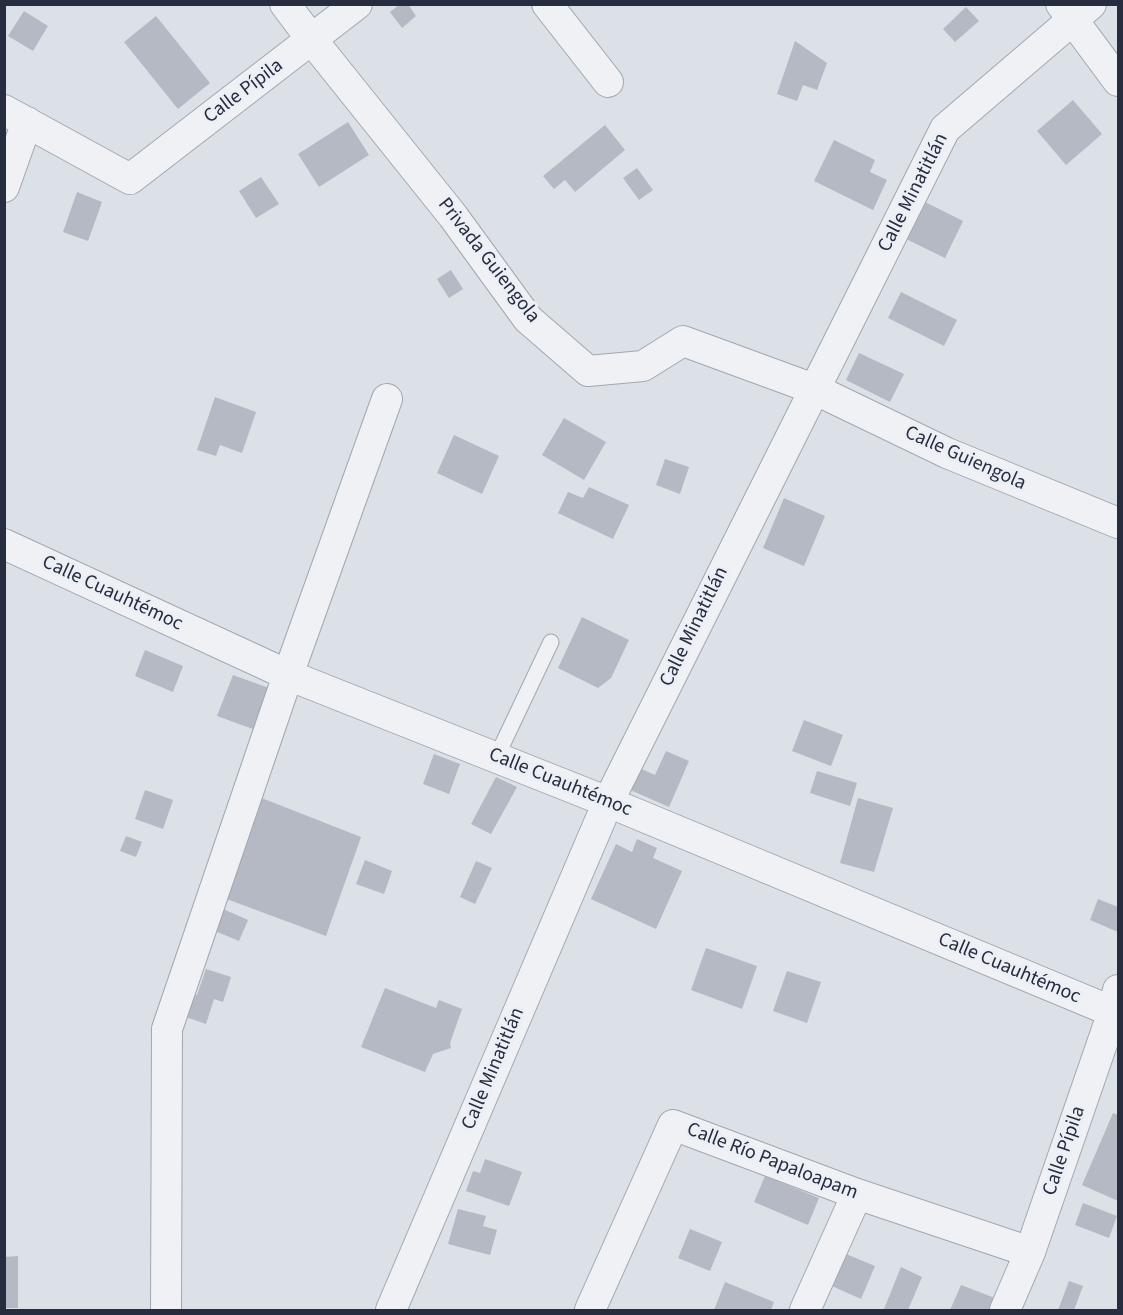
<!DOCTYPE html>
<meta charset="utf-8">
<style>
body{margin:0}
#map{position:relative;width:1123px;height:1315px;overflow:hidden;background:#dce0e7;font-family:"Source Sans 3",sans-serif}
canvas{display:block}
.frame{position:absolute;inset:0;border:6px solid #262d3e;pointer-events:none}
</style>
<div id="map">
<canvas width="1123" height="1315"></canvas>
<div class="frame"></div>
</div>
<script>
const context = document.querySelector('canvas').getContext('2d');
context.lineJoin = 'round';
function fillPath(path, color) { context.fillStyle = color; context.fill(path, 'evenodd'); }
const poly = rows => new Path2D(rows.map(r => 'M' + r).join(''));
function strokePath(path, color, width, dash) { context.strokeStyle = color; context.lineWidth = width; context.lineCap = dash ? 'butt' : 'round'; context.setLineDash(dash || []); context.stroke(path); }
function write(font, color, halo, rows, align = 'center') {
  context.font = font + ' "Source Sans 3",sans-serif'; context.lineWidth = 6; context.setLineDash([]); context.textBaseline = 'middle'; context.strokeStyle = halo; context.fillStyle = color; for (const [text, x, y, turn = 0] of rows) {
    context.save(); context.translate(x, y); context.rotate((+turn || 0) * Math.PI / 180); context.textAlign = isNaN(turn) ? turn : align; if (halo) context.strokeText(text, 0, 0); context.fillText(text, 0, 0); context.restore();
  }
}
const building = poly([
 [400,4,408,4,416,16,402,28,390,12],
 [966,7,979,21,955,42,943,29],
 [24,11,48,26,33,51,8,36],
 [156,16,210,83,178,109,124,42],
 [795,41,827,63,817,90,803,85,797,101,777,94],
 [1073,100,1102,134,1066,165,1037,131],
 [348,122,369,155,319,187,298,154],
 [605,125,625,150,575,192,565,180,554,189,543,176],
 [834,140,875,160,870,172,887,180,873,210,814,181],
 [637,168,653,190,639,200,623,178],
 [261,177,279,204,256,218,239,191],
 [77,192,102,202,88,241,63,232],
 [923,201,963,221,945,258,904,238],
 [451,270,463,289,449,298,437,279],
 [901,292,957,320,944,346,888,318],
 [859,353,904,374,890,402,846,380],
 [215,397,256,412,242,453,220,445,216,456,197,450],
 [564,418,606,442,584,480,542,455],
 [454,435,499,456,482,494,437,473],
 [665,459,689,467,680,494,656,485],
 [589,487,629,505,613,539,558,513,568,492,583,498],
 [784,498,825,516,804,566,763,548],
 [582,617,629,640,611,678,598,688,558,668],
 [145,650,183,666,173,692,135,676],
 [233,675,269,688,253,729,217,716],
 [804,720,843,735,831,766,792,751],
 [666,751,689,761,669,807,628,789,637,767,655,775],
 [434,754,460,764,449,794,423,784],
 [817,771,857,783,850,806,810,793],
 [496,777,517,787,491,834,471,824],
 [145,790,173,800,163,829,135,819],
 [259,797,361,837,326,936,224,898],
 [858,798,893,808,874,872,840,863],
 [126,836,142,842,136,857,120,851],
 [637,839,657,848,653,858,682,871,656,929,591,899,616,844,632,852],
 [365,860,392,871,384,894,356,884],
 [476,861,492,868,475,904,460,897],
 [1098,899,1118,907,1118,932,1090,920],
 [223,909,248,920,239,941,215,931],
 [706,948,757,966,742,1009,691,990],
 [206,969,231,977,223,1002,214,999,206,1024,183,1016,190,993,197,995],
 [787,971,821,982,807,1023,773,1011],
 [385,988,436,1008,439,1000,462,1009,450,1043,451,1048,433,1054,425,1072,361,1047],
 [1113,1113,1118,1115,1118,1201,1082,1185],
 [485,1159,522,1172,509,1206,466,1191,473,1171,480,1173],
 [765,1176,819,1198,808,1225,754,1202],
 [1083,1203,1117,1216,1109,1238,1075,1225],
 [458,1209,486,1216,483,1226,497,1230,490,1255,448,1244],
 [690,1229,722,1242,710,1271,678,1258],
 [846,1254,875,1266,861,1299,832,1286],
 [18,1256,18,1308,4,1308,4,1257],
 [901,1267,922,1277,908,1310,887,1310,884,1309],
 [1069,1281,1083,1286,1074,1310,1058,1310],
 [725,1282,774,1302,771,1310,714,1310],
 [961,1285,1000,1300,996,1310,950,1310]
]);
const service = poly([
 [496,758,551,642]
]);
const minor = poly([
 [285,4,312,40,453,216,528,319,588,371,643,366,683,341,814,389,947,453,1118,523],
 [547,4,608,82],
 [1061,4,1118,81],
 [4,110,130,179,357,4],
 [4,187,27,122],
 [4,544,288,675,608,802,1118,1014],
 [166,1310,167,1029,288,675,387,399],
 [391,1310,608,802,945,129,1091,4],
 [590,1310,673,1125,857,1194,1030,1252],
 [805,1310,857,1194],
 [1005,1310,1030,1252,1113,1012,1118,990]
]);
const streetNames = [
 ["Calle Pípila",244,92,-37],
 ["Calle Minatitlán",914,193,-63],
 ["Privada Guiengola",488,261,52],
 ["Calle Guiengola",965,459,24],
 ["Calle Cuauhtémoc",112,594,25],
 ["Calle Minatitlán",695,627,-64],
 ["Calle Cuauhtémoc",560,783,22],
 ["Calle Cuauhtémoc",1009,969,23],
 ["Calle Minatitlán",494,1069,-67],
 ["Calle Pípila",1065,1151,-71],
 ["Calle Río Papaloapam",772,1162,21]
];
fillPath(building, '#b4b9c4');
strokePath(service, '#a2a7b1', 17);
strokePath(minor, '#a2a7b1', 32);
strokePath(service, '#eff1f5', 15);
strokePath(minor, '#eff1f5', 30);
write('20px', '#262d3e', '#eceff5', streetNames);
</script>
